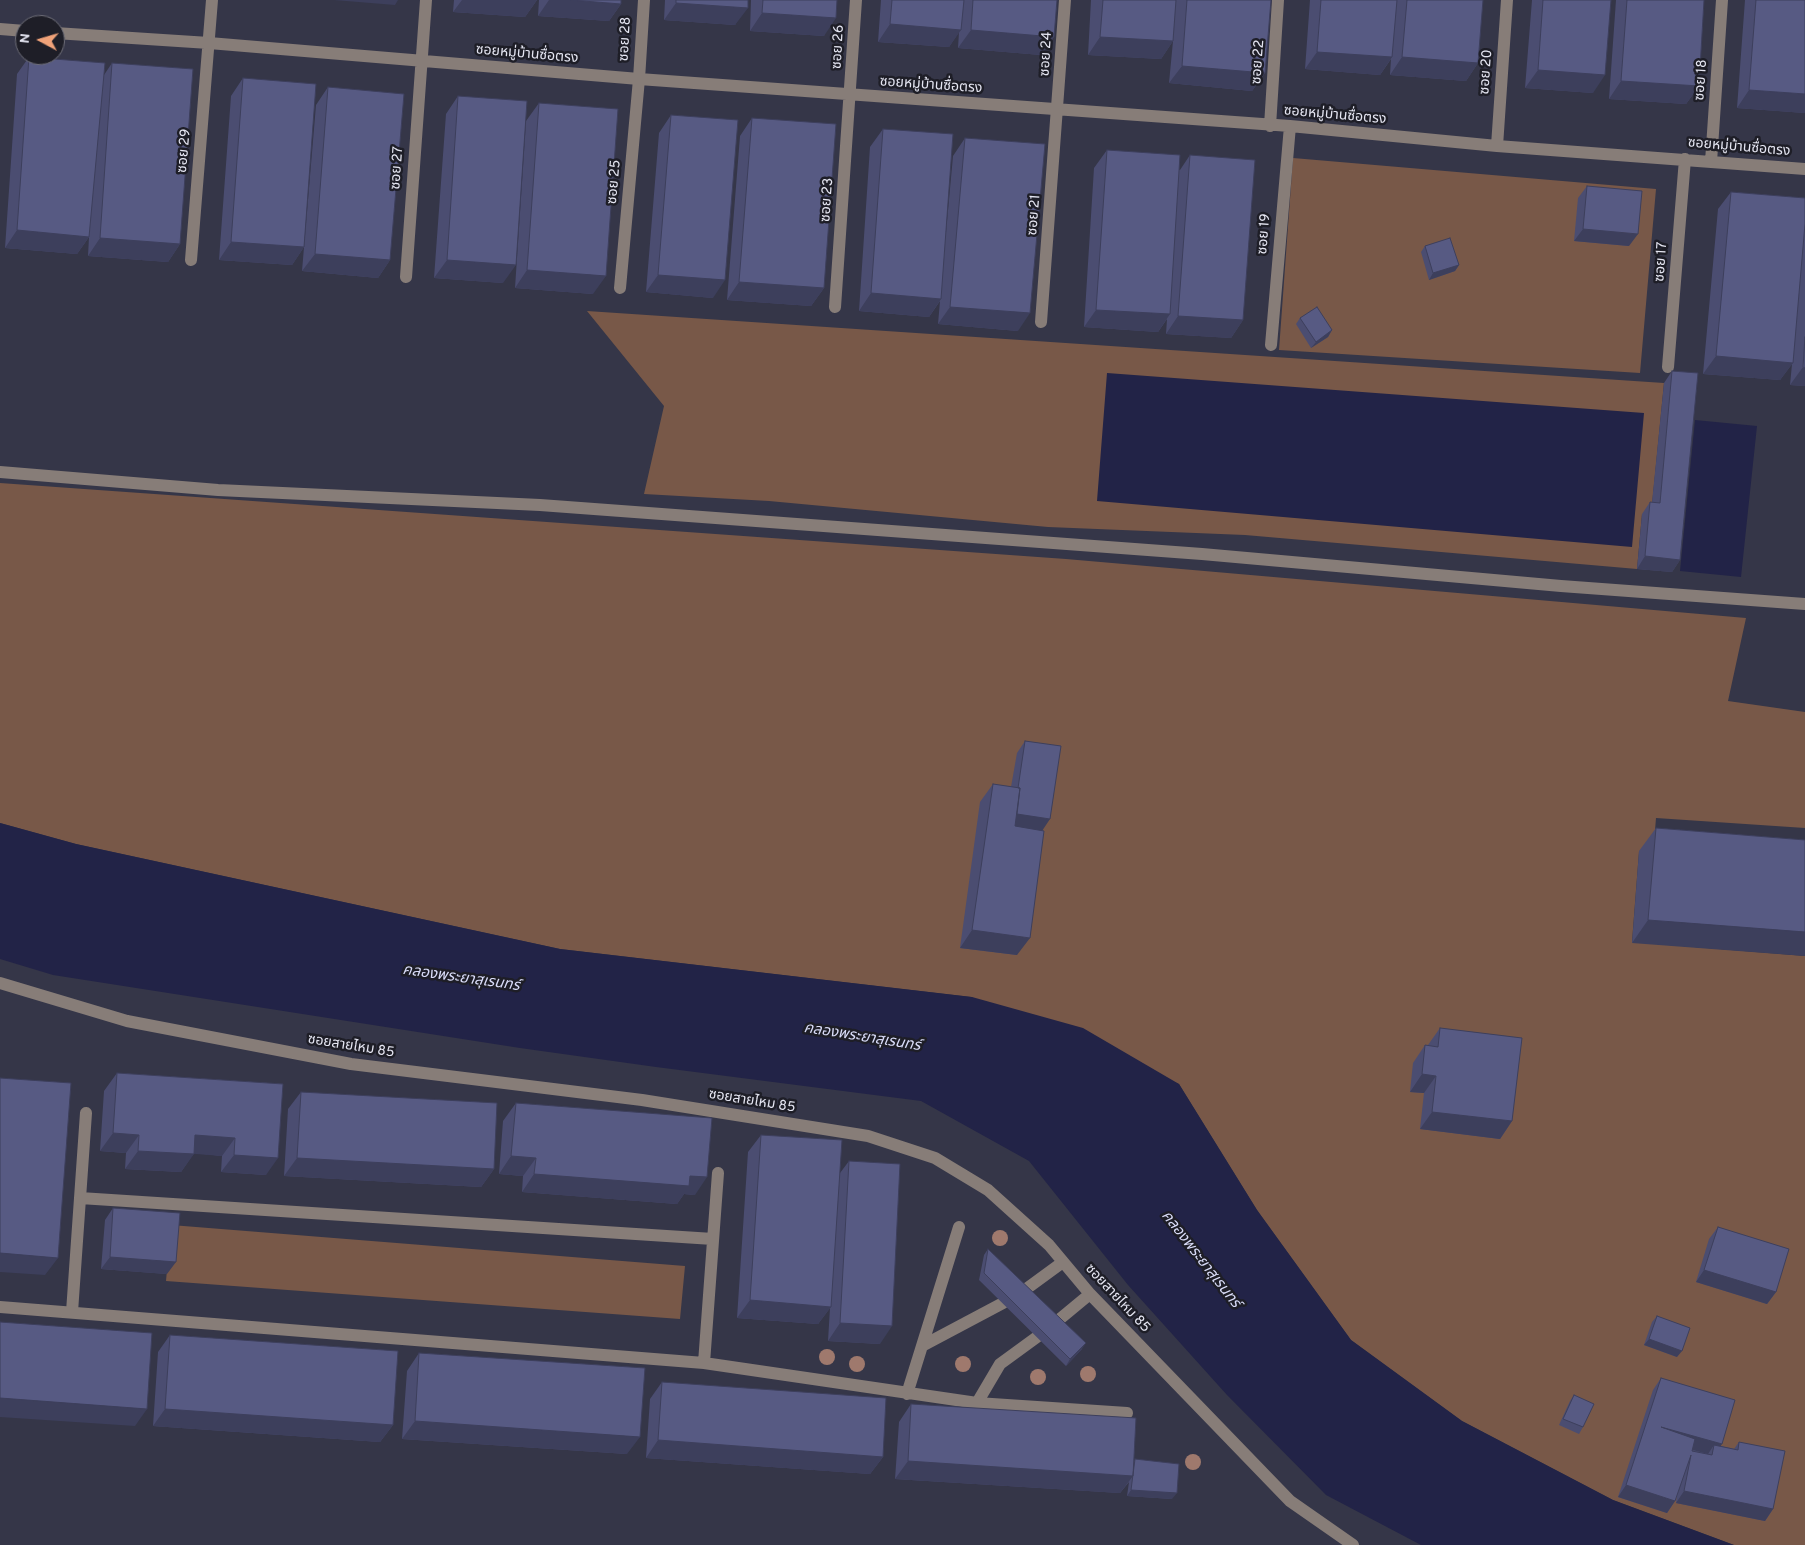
<!DOCTYPE html>
<meta charset="utf-8">
<style>
body{margin:0}
#map{position:relative;width:1805px;height:1545px;overflow:hidden;background:#353648;font-family:Overpass,sans-serif}
canvas{display:block}
.north{position:absolute;left:15px;top:15px;width:50px;height:50px;box-sizing:border-box;background:#1e1e27;border:1px solid #6e6e78;border-radius:50%;rotate:276deg;font-size:14px;font-weight:700;line-height:20px;text-align:center;color:#e5e6f2}
.north::after{content:'';display:block;margin:auto;width:18px;height:22px;background:#f0a279;clip-path:polygon(50% 0,100% 100%,50% 72%,0 100%)}
</style>
<div id="map">
<canvas width="1805" height="1545"></canvas>
<div class="north">N</div>
</div>
<script>
const context = document.querySelector('canvas').getContext('2d');
context.lineJoin = 'round';
function fillPath(path, color) { context.fillStyle = color; context.fill(path, 'evenodd'); }
const poly = rows => new Path2D(rows.map(r => 'M' + r).join(''));
function strokePath(path, color, width, dash) { context.strokeStyle = color; context.lineWidth = width; context.lineCap = dash ? 'butt' : 'round'; context.setLineDash(dash || []); context.stroke(path); }
function write(font, color, halo, rows, align = 'center') {
  context.font = font + ' Overpass,"Noto Sans Thai",sans-serif'; context.lineWidth = 5; context.setLineDash([]); context.textBaseline = 'middle'; context.strokeStyle = halo; context.fillStyle = color; for (const [text, x, y, turn = 0] of rows) {
    context.save(); context.translate(x, y); context.rotate((+turn || 0) * Math.PI / 180); context.textAlign = isNaN(turn) ? turn : align; if (halo) context.strokeText(text, 0, 0); context.fillText(text, 0, 0); context.restore();
  }
}
const green = poly([
 [1293,158,1656,189,1640,373,1279,350],
 [587,311,1664,383,1651,515,1642,514,1637,569,1245,535,1048,527,769,501,644,494,664,406],
 [0,483,1066,559,1746,618,1728,701,1805,712,1805,828,1656,818,1654,843,1639,852,1632,942,1805,956,1805,1545,1734,1545,1613,1500,1462,1421,1351,1340,1257,1210,1179,1084,971,997,560,949,76,844,0,823],
 [171,1225,685,1266,680,1319,166,1281]
]);
const water = poly([
 [1107,373,1644,413,1632,547,1097,501],
 [1695,420,1757,426,1741,577,1680,571],
 [0,823,76,844,560,949,972,997,1083,1028,1179,1084,1257,1210,1351,1340,1462,1421,1613,1500,1734,1545,1421,1545,1326,1495,1227,1395,1128,1285,1029,1161,921,1101,656,1067,520,1048,53,975,0,959]
]);
const minor = poly([
 [0,29,25,31],
 [55,33,209,43,639,79,1290,126,1497,146,1805,169],
 [1270,126,1278,0],
 [1497,146,1507,0],
 [1711,162,1722,0],
 [191,260,212,0],
 [406,277,426,0],
 [620,288,639,79,644,0],
 [835,307,856,0],
 [1041,322,1065,0],
 [1271,345,1290,126],
 [1668,367,1685,159],
 [0,472,218,490,540,505,1202,554,1561,586,1805,604],
 [0,983,127,1021,351,1064,642,1100,868,1136,935,1158,988,1190,1049,1245,1090,1294,1290,1501,1353,1545],
 [80,1198,713,1239],
 [1022,1292,1063,1262],
 [0,1307,704,1363,977,1403,1127,1413],
 [72,1312,86,1113],
 [1055,1323,1090,1294],
 [922,1346,1003,1303],
 [704,1363,718,1173],
 [907,1394,959,1227],
 [977,1403,1000,1364,1037,1337]
]);
const trees = [
 [1000,1238],
 [827,1357],
 [857,1364],
 [963,1364],
 [1088,1374],
 [1038,1377],
 [1193,1462]
];
const wall = poly([
 [454,0,537,0,525,17,453,12],
 [539,0,621,0,621,4,609,21,538,16],
 [665,0,748,0,735,25,664,20],
 [751,0,837,0,824,36,750,31],
 [881,0,1057,0,1054,37,1041,55,958,48,959,32,949,47,878,42],
 [1091,0,1176,0,1174,33,1176,0,1271,0,1265,73,1252,91,1169,83,1173,41,1161,59,1088,55],
 [1310,0,1483,0,1478,63,1466,81,1390,75,1391,59,1380,75,1305,69],
 [1532,0,1611,0,1593,93,1525,88],
 [1616,0,1704,0,1699,86,1686,104,1609,99],
 [1745,0,1805,0,1805,113,1737,108],
 [29,57,104,75,112,63,180,244,168,262,88,256,89,237,77,254,5,248,17,74],
 [243,78,304,247,292,265,219,260,231,96],
 [328,87,390,260,378,278,302,271,316,105],
 [458,96,503,283,434,278,446,114],
 [539,103,593,294,515,288,526,121],
 [671,115,713,298,646,292,659,133],
 [752,118,824,288,811,306,727,300,740,136],
 [883,129,946,232,953,156,965,138,1018,331,938,324,940,301,929,317,859,311,870,147],
 [1107,150,1180,170,1190,155,1243,320,1231,338,1166,334,1167,319,1158,332,1084,327,1094,168],
 [1587,186,1629,246,1574,241,1578,198],
 [1731,192,1805,198,1805,386,1790,385,1792,364,1780,380,1703,374,1718,209],
 [1425,246,1459,265,1455,271,1429,280,1421,252],
 [1300,318,1332,330,1328,337,1311,348,1296,324],
 [1672,371,1680,560,1672,572,1637,569,1642,514,1650,502,1652,502,1664,383],
 [1025,741,1043,830,1017,955,960,948,980,802,993,784,1011,787,1017,753],
 [1656,828,1805,840,1632,943,1639,851],
 [1440,1028,1512,1121,1500,1139,1420,1129,1424,1093,1410,1092,1413,1063,1425,1045,1428,1045],
 [117,1073,283,1084,266,1175,221,1172,222,1156,194,1153,181,1172,125,1169,126,1153,100,1151,104,1091],
 [301,1092,494,1169,481,1187,284,1176,288,1109],
 [516,1103,695,1195,684,1194,677,1204,522,1192,523,1176,499,1174,503,1121],
 [761,1135,840,1173,849,1161,880,1344,828,1341,830,1308,818,1324,737,1318,748,1152],
 [113,1208,167,1274,101,1269,105,1220],
 [1718,1227,1776,1292,1767,1304,1696,1282,1709,1239],
 [988,1249,1082,1349,1066,1366,979,1280,984,1255],
 [1657,1316,1677,1357,1644,1345,1652,1322],
 [170,1335,393,1425,380,1442,153,1426,158,1352],
 [419,1353,627,1454,402,1439,407,1371],
 [1661,1378,1721,1446,1734,1449,1739,1442,1773,1509,1765,1521,1676,1503,1677,1494,1675,1501,1667,1513,1618,1497,1653,1390],
 [662,1382,883,1457,870,1474,646,1458,650,1399],
 [1574,1395,1583,1427,1579,1434,1559,1425,1570,1401],
 [911,1404,1134,1460,1172,1499,1127,1496,1129,1482,1120,1493,895,1479,899,1422]
]);
const shadedWall = poly([
 [334,0,398,0,395,5],
 [462,0,537,0,525,17,453,12],
 [549,0,571,0,621,4,609,21,538,16],
 [676,3,748,8,735,25,664,20],
 [762,13,836,18,824,36,750,31],
 [890,24,961,30,949,47,878,42],
 [971,30,1054,37,1041,55,958,48],
 [1100,37,1173,41,1161,59,1088,55],
 [1317,52,1392,57,1380,75,1305,69],
 [1402,57,1478,63,1466,81,1390,75],
 [1182,66,1265,73,1252,91,1169,83],
 [1538,70,1605,75,1593,93,1525,88],
 [1621,81,1699,86,1686,104,1609,99],
 [1749,90,1805,94,1805,113,1737,108],
 [1583,229,1638,234,1629,246,1574,241],
 [17,230,89,237,77,254,5,248],
 [100,238,180,244,168,262,88,256],
 [231,242,304,247,292,265,219,260],
 [315,254,390,260,378,278,302,271],
 [447,260,516,265,503,283,434,278],
 [1459,265,1455,271,1429,280,1433,273],
 [527,270,606,276,593,294,515,288],
 [658,275,725,280,713,298,646,292],
 [739,282,824,288,811,306,727,300],
 [871,293,941,299,929,317,859,311],
 [950,307,1030,313,1018,331,938,324],
 [1096,310,1170,314,1158,332,1084,327],
 [1178,316,1243,320,1231,338,1166,334],
 [1332,330,1328,337,1311,348,1316,342],
 [1716,356,1793,363,1780,380,1703,374],
 [1803,367,1805,368,1805,386,1790,385],
 [1645,556,1680,560,1672,572,1637,569],
 [1014,813,1050,819,1042,831,1005,825],
 [1648,920,1805,932,1805,956,1632,943],
 [972,930,1030,938,1017,955,960,948],
 [1422,1074,1436,1076,1424,1093,1410,1092],
 [1432,1112,1512,1121,1500,1139,1420,1129],
 [113,1133,139,1135,126,1153,100,1151],
 [195,1135,235,1138,222,1156,183,1153],
 [138,1151,194,1154,181,1172,125,1169],
 [234,1155,278,1158,266,1175,221,1172],
 [511,1156,536,1158,523,1176,499,1174],
 [297,1158,494,1169,481,1187,284,1176],
 [534,1174,690,1176,707,1177,695,1195,684,1194,677,1204,522,1192],
 [0,1253,58,1258,45,1275,0,1272],
 [110,1257,176,1262,167,1274,101,1269],
 [1704,1270,1776,1292,1767,1304,1696,1282],
 [750,1300,831,1307,818,1324,737,1318],
 [840,1323,892,1326,880,1344,828,1341],
 [1649,1339,1682,1351,1677,1357,1644,1345],
 [1086,1343,1082,1349,1066,1366,1070,1359],
 [0,1398,147,1409,135,1426,0,1417],
 [165,1409,393,1425,380,1442,153,1426],
 [415,1421,640,1437,627,1454,402,1439],
 [1661,1427,1722,1444,1714,1456,1712,1455,1714,1445,1708,1454,1652,1439],
 [658,1440,883,1457,870,1474,646,1458],
 [908,1461,1133,1476,1120,1493,895,1479],
 [1626,1485,1675,1501,1667,1513,1618,1497],
 [1131,1490,1177,1493,1172,1499,1127,1496],
 [1684,1491,1773,1509,1765,1521,1676,1503]
]);
const building = poly([
 [571,0,621,0,621,4,571,0],
 [676,0,748,0,748,8,676,3,676,0],
 [763,0,837,0,836,18,762,13,763,0],
 [892,0,964,0,961,30,890,24,892,0],
 [973,0,1057,0,1054,37,971,30,973,0],
 [1103,0,1176,0,1173,41,1100,37,1103,0],
 [1187,0,1271,0,1265,73,1182,66,1187,0],
 [1321,0,1397,0,1392,57,1317,52,1321,0],
 [1407,0,1483,0,1478,63,1402,57,1407,0],
 [1543,0,1611,0,1605,75,1538,70,1543,0],
 [1627,0,1704,0,1699,86,1621,81,1627,0],
 [1756,0,1805,0,1805,94,1749,90,1756,0],
 [29,57,105,63,89,237,17,230,29,57],
 [112,63,193,69,180,244,100,238,112,63],
 [243,78,316,84,304,247,231,242,243,78],
 [328,87,404,94,390,260,315,254,328,87],
 [458,96,527,101,516,265,447,260,458,96],
 [539,103,618,109,606,276,527,270,539,103],
 [671,115,738,120,725,280,658,275,671,115],
 [752,118,836,124,824,288,739,282,752,118],
 [883,129,953,134,941,299,871,293,883,129],
 [965,138,1045,144,1030,313,950,307,965,138],
 [1107,150,1180,155,1170,314,1096,310,1107,150],
 [1190,155,1255,160,1243,320,1178,316,1190,155],
 [1587,186,1642,191,1638,234,1583,229,1587,186],
 [1731,192,1805,198,1805,224,1793,363,1716,356,1731,192],
 [1450,238,1459,265,1433,273,1425,246,1450,238],
 [1317,307,1332,330,1316,342,1300,318,1317,307],
 [1805,337,1805,368,1803,367,1805,337],
 [1672,371,1698,373,1680,560,1645,556,1650,502,1660,503,1672,371],
 [1025,741,1061,746,1050,819,1017,814,1020,788,1018,788,1025,741],
 [993,784,1020,788,1015,826,1044,831,1030,938,972,930,993,784],
 [1656,828,1805,840,1805,932,1648,920,1656,828],
 [1440,1028,1522,1038,1512,1121,1432,1112,1436,1076,1422,1074,1425,1045,1438,1047,1440,1028],
 [117,1073,283,1084,278,1158,234,1155,235,1138,195,1135,194,1154,138,1151,139,1135,113,1133,117,1073],
 [0,1078,71,1083,58,1258,0,1253,0,1078],
 [301,1092,497,1103,494,1169,297,1158,301,1092],
 [516,1103,712,1118,707,1177,690,1176,689,1186,534,1174,536,1158,511,1156,516,1103],
 [761,1135,842,1140,831,1307,750,1300,761,1135],
 [849,1161,900,1164,892,1326,840,1323,849,1161],
 [113,1208,180,1213,176,1262,110,1257,113,1208],
 [1718,1227,1789,1249,1776,1292,1704,1270,1718,1227],
 [988,1249,1086,1343,1070,1359,984,1273,988,1249],
 [1657,1316,1690,1328,1682,1351,1649,1339,1657,1316],
 [0,1322,152,1333,147,1409,0,1398,0,1322],
 [170,1335,398,1351,393,1425,165,1409,170,1335],
 [419,1353,645,1368,640,1437,415,1421,419,1353],
 [1661,1378,1735,1400,1722,1444,1661,1427,1695,1439,1692,1451,1712,1455,1714,1445,1738,1450,1739,1442,1785,1451,1773,1509,1684,1491,1691,1455,1675,1501,1626,1485,1661,1378],
 [662,1382,886,1398,883,1457,658,1440,662,1382],
 [1574,1395,1594,1404,1583,1427,1563,1419,1574,1395],
 [911,1404,1136,1418,1133,1476,908,1461,911,1404],
 [1135,1459,1179,1464,1177,1493,1131,1490,1135,1459]
]);
const streetNames = [
 ["ซอย 28",626,39,-87],
 ["ซอย 26",839,47,-87],
 ["ซอย 24",1047,54,-87],
 ["ซอยหมู่บ้านซื่อตรง",527,55,5],
 ["ซอย 22",1259,62,-86],
 ["ซอย 20",1487,72,-86],
 ["ซอย 18",1702,80,-86],
 ["ซอยหมู่บ้านซื่อตรง",931,86,4],
 ["ซอยหมู่บ้านซื่อตรง",1335,116,5],
 ["ซอยหมู่บ้านซื่อตรง",1739,148,5],
 ["ซอย 29",185,151,-85],
 ["ซอย 27",398,168,-86],
 ["ซอย 25",615,182,-85],
 ["ซอย 23",828,200,-86],
 ["ซอย 21",1035,215,-85],
 ["ซอย 19",1265,234,-85],
 ["ซอย 17",1662,262,-86],
 ["ซอยสายไหม 85",351,1047,9],
 ["ซอยสายไหม 85",752,1102,9],
 ["ซอยสายไหม 85",1117,1299,47]
];
const waterNames = [
 ["คลองพระยาสุเรนทร์",461,979,8],
 ["คลองพระยาสุเรนทร์",862,1038,9],
 ["คลองพระยาสุเรนทร์",1200,1260,52]
];
fillPath(green, '#785848');
fillPath(water, '#222347');
strokePath(minor, '#877d78', 12);
context.fillStyle = '#9f796d';
for (const [x, y] of trees) { context.beginPath(); context.arc(x, y, 8, 0, 2 * Math.PI); context.fill(); }
fillPath(wall, '#4b4d71');
fillPath(shadedWall, '#3d3f5c');
fillPath(building, '#575a83');
strokePath(building, '#3d3f5c', 1);
write('14px', '#e5e6f2', '#1e1e27', streetNames);
write('italic 15px', '#d9dcf8', '#1e1e27', waterNames);
</script>
